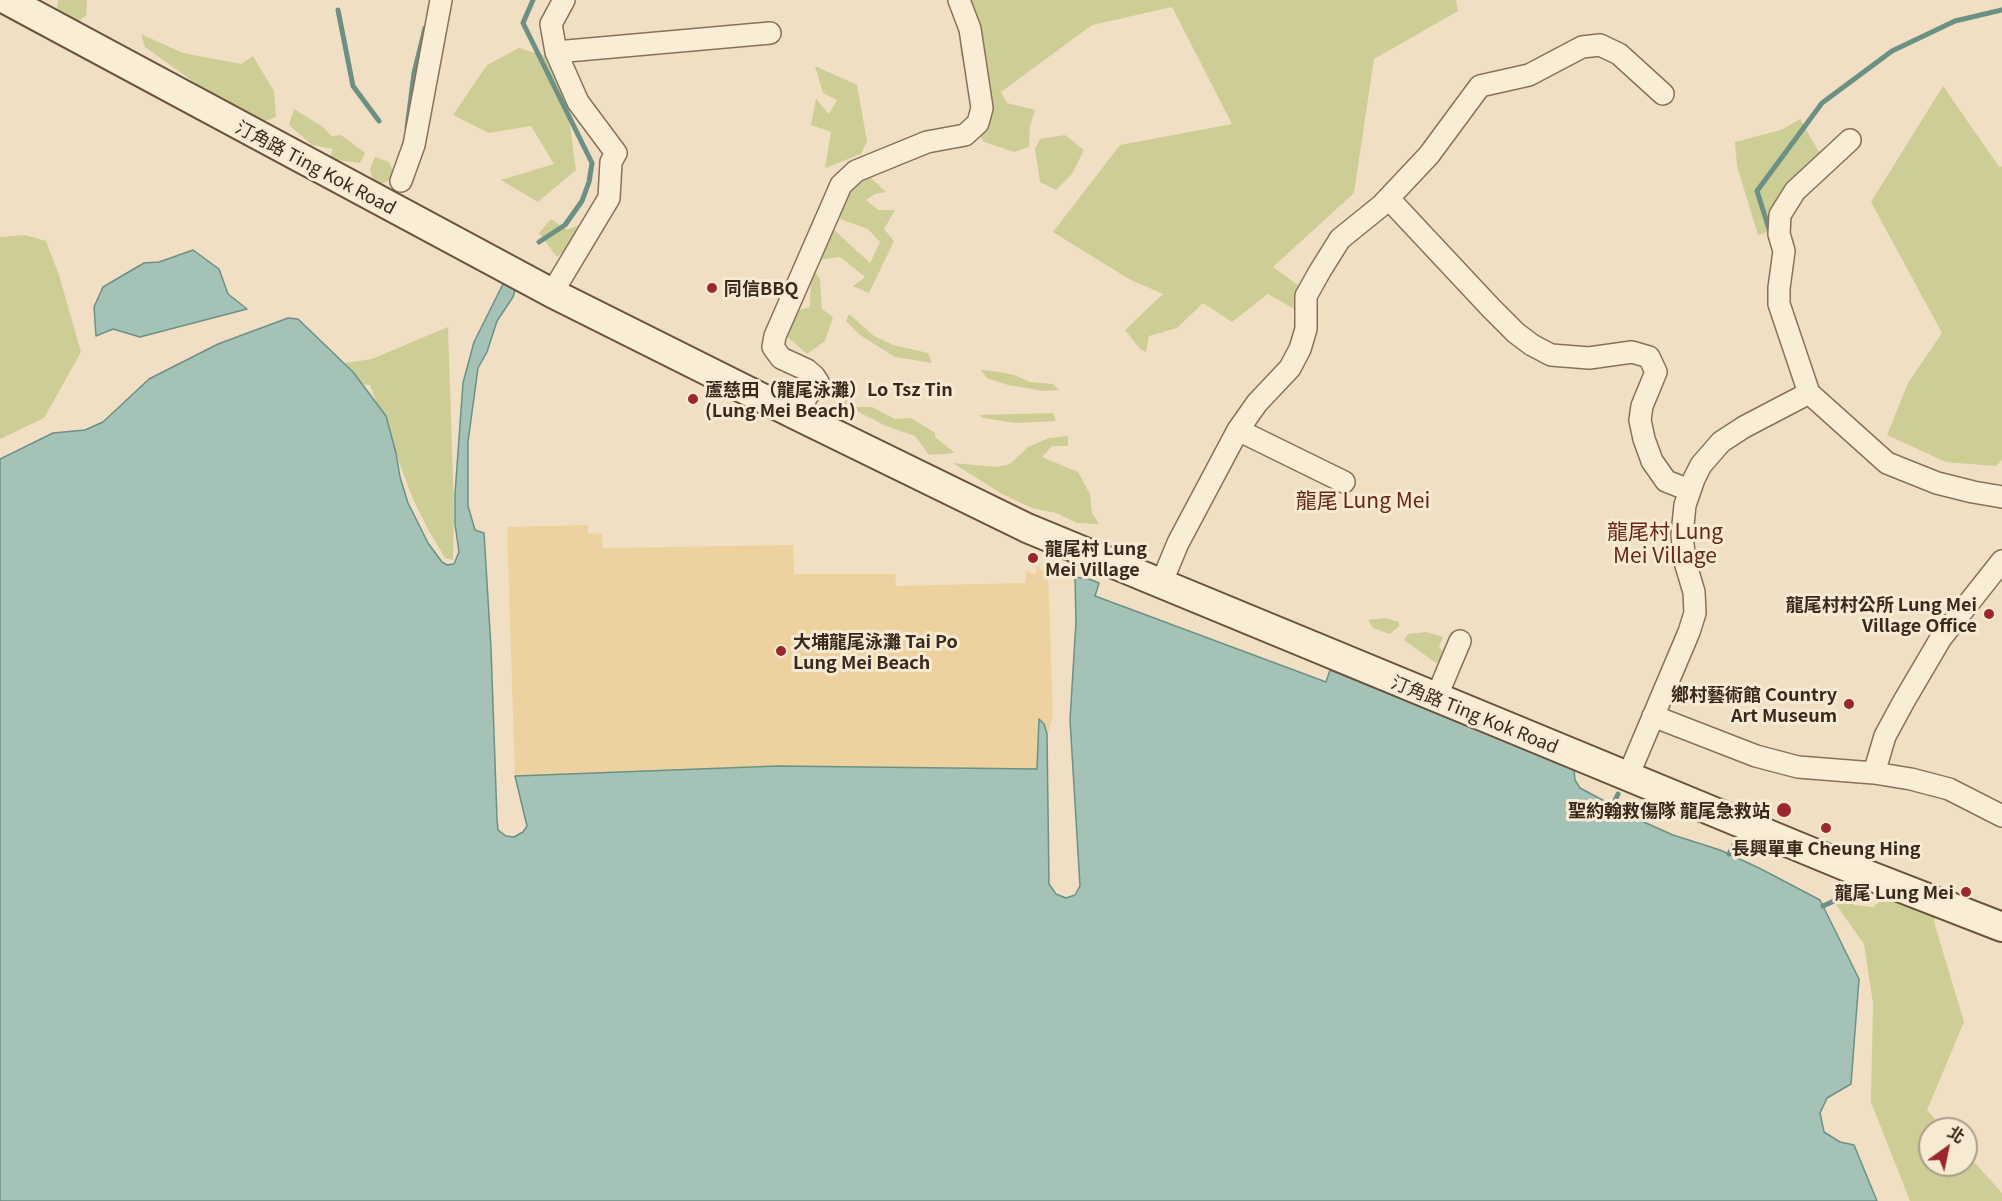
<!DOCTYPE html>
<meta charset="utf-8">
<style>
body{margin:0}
#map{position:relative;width:2002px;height:1201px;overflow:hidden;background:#f0dfc3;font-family:Georgia,"Noto Sans TC",serif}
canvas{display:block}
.north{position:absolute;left:1918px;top:1117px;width:60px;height:60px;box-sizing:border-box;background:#f7ead2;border:2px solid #ab9d8a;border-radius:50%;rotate:33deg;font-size:16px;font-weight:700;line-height:24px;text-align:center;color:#3a291d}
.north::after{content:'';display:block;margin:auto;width:21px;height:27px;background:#9c2630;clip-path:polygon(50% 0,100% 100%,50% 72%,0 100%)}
</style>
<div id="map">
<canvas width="2002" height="1201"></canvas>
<div class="north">北</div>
</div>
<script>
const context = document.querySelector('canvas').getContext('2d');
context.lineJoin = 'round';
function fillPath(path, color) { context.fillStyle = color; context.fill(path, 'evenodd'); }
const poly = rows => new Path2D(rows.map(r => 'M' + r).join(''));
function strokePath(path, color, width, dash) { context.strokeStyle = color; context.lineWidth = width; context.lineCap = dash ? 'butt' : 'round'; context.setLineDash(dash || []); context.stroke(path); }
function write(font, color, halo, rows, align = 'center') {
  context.font = font + ' Georgia,"Noto Sans TC",serif'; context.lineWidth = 6; context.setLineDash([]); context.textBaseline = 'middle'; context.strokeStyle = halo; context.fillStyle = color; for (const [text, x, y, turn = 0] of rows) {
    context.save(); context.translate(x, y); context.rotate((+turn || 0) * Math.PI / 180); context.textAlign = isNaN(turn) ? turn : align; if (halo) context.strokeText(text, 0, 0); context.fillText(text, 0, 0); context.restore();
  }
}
const green = poly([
 [58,0,87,0,86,16,75,23,56,19],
 [956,0,1456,0,1458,11,1374,59,1354,193,1273,267,1314,297,1301,313,1268,294,1232,322,1203,303,1177,328,1149,336,1146,352,1140,349,1125,330,1163,294,1129,279,1053,232,1120,145,1232,124,1172,7,1092,25,1001,92,1007,103,1035,110,1030,126,1029,147,1014,152,984,142,971,120,990,123,973,100,990,82,961,56],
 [141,34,183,53,241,64,253,56,274,91,276,117,265,121,208,92,145,47],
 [519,48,552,58,565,88,576,170,538,202,501,180,554,164,531,126,489,133,453,115,487,65],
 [815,66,857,85,867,141,861,154,825,168,831,132,811,125,816,99,829,114,837,100,823,93],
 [1943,86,2000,168,2002,166,2002,460,1996,466,1946,462,1887,435,1908,383,1942,333,1871,202],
 [294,109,323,127,331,136,341,135,365,153,360,163,329,159,333,149,312,145,289,125],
 [1800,119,1822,157,1819,185,1800,180,1780,228,1758,235,1737,166,1735,142,1781,130],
 [1065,135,1084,150,1072,174,1056,190,1040,182,1035,149,1040,139],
 [375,157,389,162,393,172,392,179,375,187,370,169],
 [870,177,886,192,875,194,866,200,878,210,895,210,884,229,894,241,869,293,853,286,865,277,840,257,818,260,832,228,870,263,880,242,868,229,840,219,844,193],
 [551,219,567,230,579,225,579,239,557,257,539,233],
 [25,235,46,241,59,275,81,352,44,418,0,439,0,237],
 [815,272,820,279,822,309,833,317,825,341,807,354,782,332,787,314,810,307,811,276],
 [849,314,874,336,893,345,928,353,932,363,895,357,860,335,846,321],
 [448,327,454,511,453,560,445,558,429,531,413,499,370,385,356,384,345,363,372,359],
 [981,370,1001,372,1014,375,1030,382,1053,384,1059,390,1044,391,1008,385,987,378],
 [824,386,858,407,872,407,895,419,911,418,935,433,935,437,955,453,929,455,915,436,886,426,825,395],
 [1053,413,1056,421,1016,423,983,418,979,415],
 [1068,436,1068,446,1052,446,1042,457,1078,472,1090,494,1092,513,1099,524,1077,523,1056,513,1032,508,1002,494,953,463,998,467,1010,464,1028,447,1049,438],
 [1385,618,1399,622,1399,626,1390,634,1373,628,1368,620],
 [1426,632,1443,637,1439,647,1447,656,1436,663,1404,640,1408,634],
 [1835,887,1854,905,1873,907,1893,891,1937,911,1934,922,1964,1022,1927,1110,1944,1129,1930,1129,1930,1165,1966,1165,1966,1153,2002,1193,2002,1201,1910,1201,1871,1102,1873,1003,1864,944,1835,903]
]);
const sand = poly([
 [588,525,588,533,602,534,603,548,793,545,794,574,895,574,896,586,1025,583,1026,571,1035,575,1037,567,1048,572,1053,716,1038,769,778,766,515,776,507,527]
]);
const water = poly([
 [193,250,219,269,228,294,247,309,140,337,113,329,96,336,94,307,103,287,144,263,159,262,193,250],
 [506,282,516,287,513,297,497,321,487,352,478,368,468,442,468,506,475,530,484,533,491,648,497,819,498,830,506,836,514,837,523,832,527,826,515,776,778,766,1037,769,1039,719,1044,724,1047,734,1049,884,1056,894,1066,898,1075,895,1080,886,1070,720,1076,622,1075,577,1089,579,1099,583,1095,596,1326,682,1330,670,1574,769,1575,780,1580,788,1646,823,1673,835,1720,850,1759,868,1820,900,1859,979,1851,1084,1827,1098,1820,1113,1824,1132,1840,1142,1854,1145,1877,1201,0,1201,0,459,53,433,85,430,103,422,149,379,218,344,288,318,298,319,353,372,386,416,396,453,400,477,408,503,428,543,442,562,447,565,454,564,459,552,455,524,455,494,463,383,474,342,503,284,506,282]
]);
const stream = poly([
 [533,0,523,23,592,163,589,182,582,201,565,225,539,242],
 [338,10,353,86,379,121],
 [407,128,414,73,425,28],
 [1769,229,1757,191,1822,103,1892,51,1955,21,2002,10],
 [1613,805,1618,794],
 [1729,854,1735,843],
 [1823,906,1834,901]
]);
const street = poly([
 [556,52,770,33],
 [1850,140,1795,191,1780,215,1779,234,1784,251,1779,288,1779,304,1809,393,1887,463,1937,483,1973,492,2002,497],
 [401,181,414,145,441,0],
 [1389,199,1491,308,1516,333,1532,345,1551,355,1589,358,1632,352,1649,357,1656,372,1642,406,1640,420,1644,439,1652,461,1666,481,1689,490],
 [552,293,609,198,611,162,616,153,578,102,556,52,551,24,564,0],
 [798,416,807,396,818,382,814,376,807,370,781,358,773,347,775,336,841,185,856,171,927,142,965,135,978,123,982,108,970,29,959,0],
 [1238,430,1344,482],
 [1161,584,1178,543,1238,430,1257,403,1290,368,1300,349,1306,329,1306,296,1320,271,1340,239,1382,205,1429,155,1480,86,1529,75,1582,47,1600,45,1619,54,1663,94],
 [1436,698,1460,641],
 [1653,716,1756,756,1798,767,1874,773,1911,779,1949,789,2002,816],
 [1874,773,1885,736,1904,701,1941,638,2002,561],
 [1628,776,1689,632,1695,613,1694,592,1685,562,1682,535,1685,505,1694,479,1701,465,1721,442,1744,427,1809,393]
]);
const secondary = poly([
 [7,0,552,293,798,416,1027,528,1850,868,2002,927]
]);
const markers = [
 [712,288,6,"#9c2630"],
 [693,399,6,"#9c2630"],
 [1033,558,6,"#9c2630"],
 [1989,614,6,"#9c2630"],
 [781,651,6,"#9c2630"],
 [1849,704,6,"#9c2630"],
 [1784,810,8,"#9c2630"],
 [1826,828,6,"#9c2630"],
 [1966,892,6,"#9c2630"]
];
const streetNames = [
 ["汀角路 Ting Kok Road",316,167,28],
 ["汀角路 Ting Kok Road",1475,714,22]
];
const poiNames = [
 ["同信BBQ",724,288],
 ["蘆慈田（龍尾泳灘）Lo Tsz Tin",705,389],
 ["(Lung Mei Beach)",705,410],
 ["龍尾村 Lung",1045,548],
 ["Mei Village",1045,569],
 ["龍尾村村公所 Lung Mei",1977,604,"right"],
 ["Village Office",1977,625,"right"],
 ["大埔龍尾泳灘 Tai Po",793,641],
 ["Lung Mei Beach",793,662],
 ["鄉村藝術館 Country",1837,694,"right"],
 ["Art Museum",1837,715,"right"],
 ["聖約翰救傷隊 龍尾急救站",1770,810,"right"],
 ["長興單車 Cheung Hing",1826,848,"center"],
 ["龍尾 Lung Mei",1954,892,"right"]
];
const quarterNames = [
 ["龍尾 Lung Mei",1363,500],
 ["龍尾村 Lung",1665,531],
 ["Mei Village",1665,555]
];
fillPath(green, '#ccce96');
fillPath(sand, '#edd29f');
fillPath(water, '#a5c2b7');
strokePath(water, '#6b9185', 1.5);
strokePath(stream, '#6b9185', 5);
strokePath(street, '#8b7059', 24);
strokePath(secondary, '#6c513c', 32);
strokePath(street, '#faedd6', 21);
strokePath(secondary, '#faedd6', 28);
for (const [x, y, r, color] of markers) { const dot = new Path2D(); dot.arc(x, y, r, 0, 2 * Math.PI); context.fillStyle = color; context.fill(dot); strokePath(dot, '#f7ead2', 2); }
write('18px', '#3a291d', '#f7ead2', streetNames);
write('bold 18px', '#3a291d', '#f7ead2', poiNames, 'left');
write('21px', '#68261b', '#f7ead2', quarterNames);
</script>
